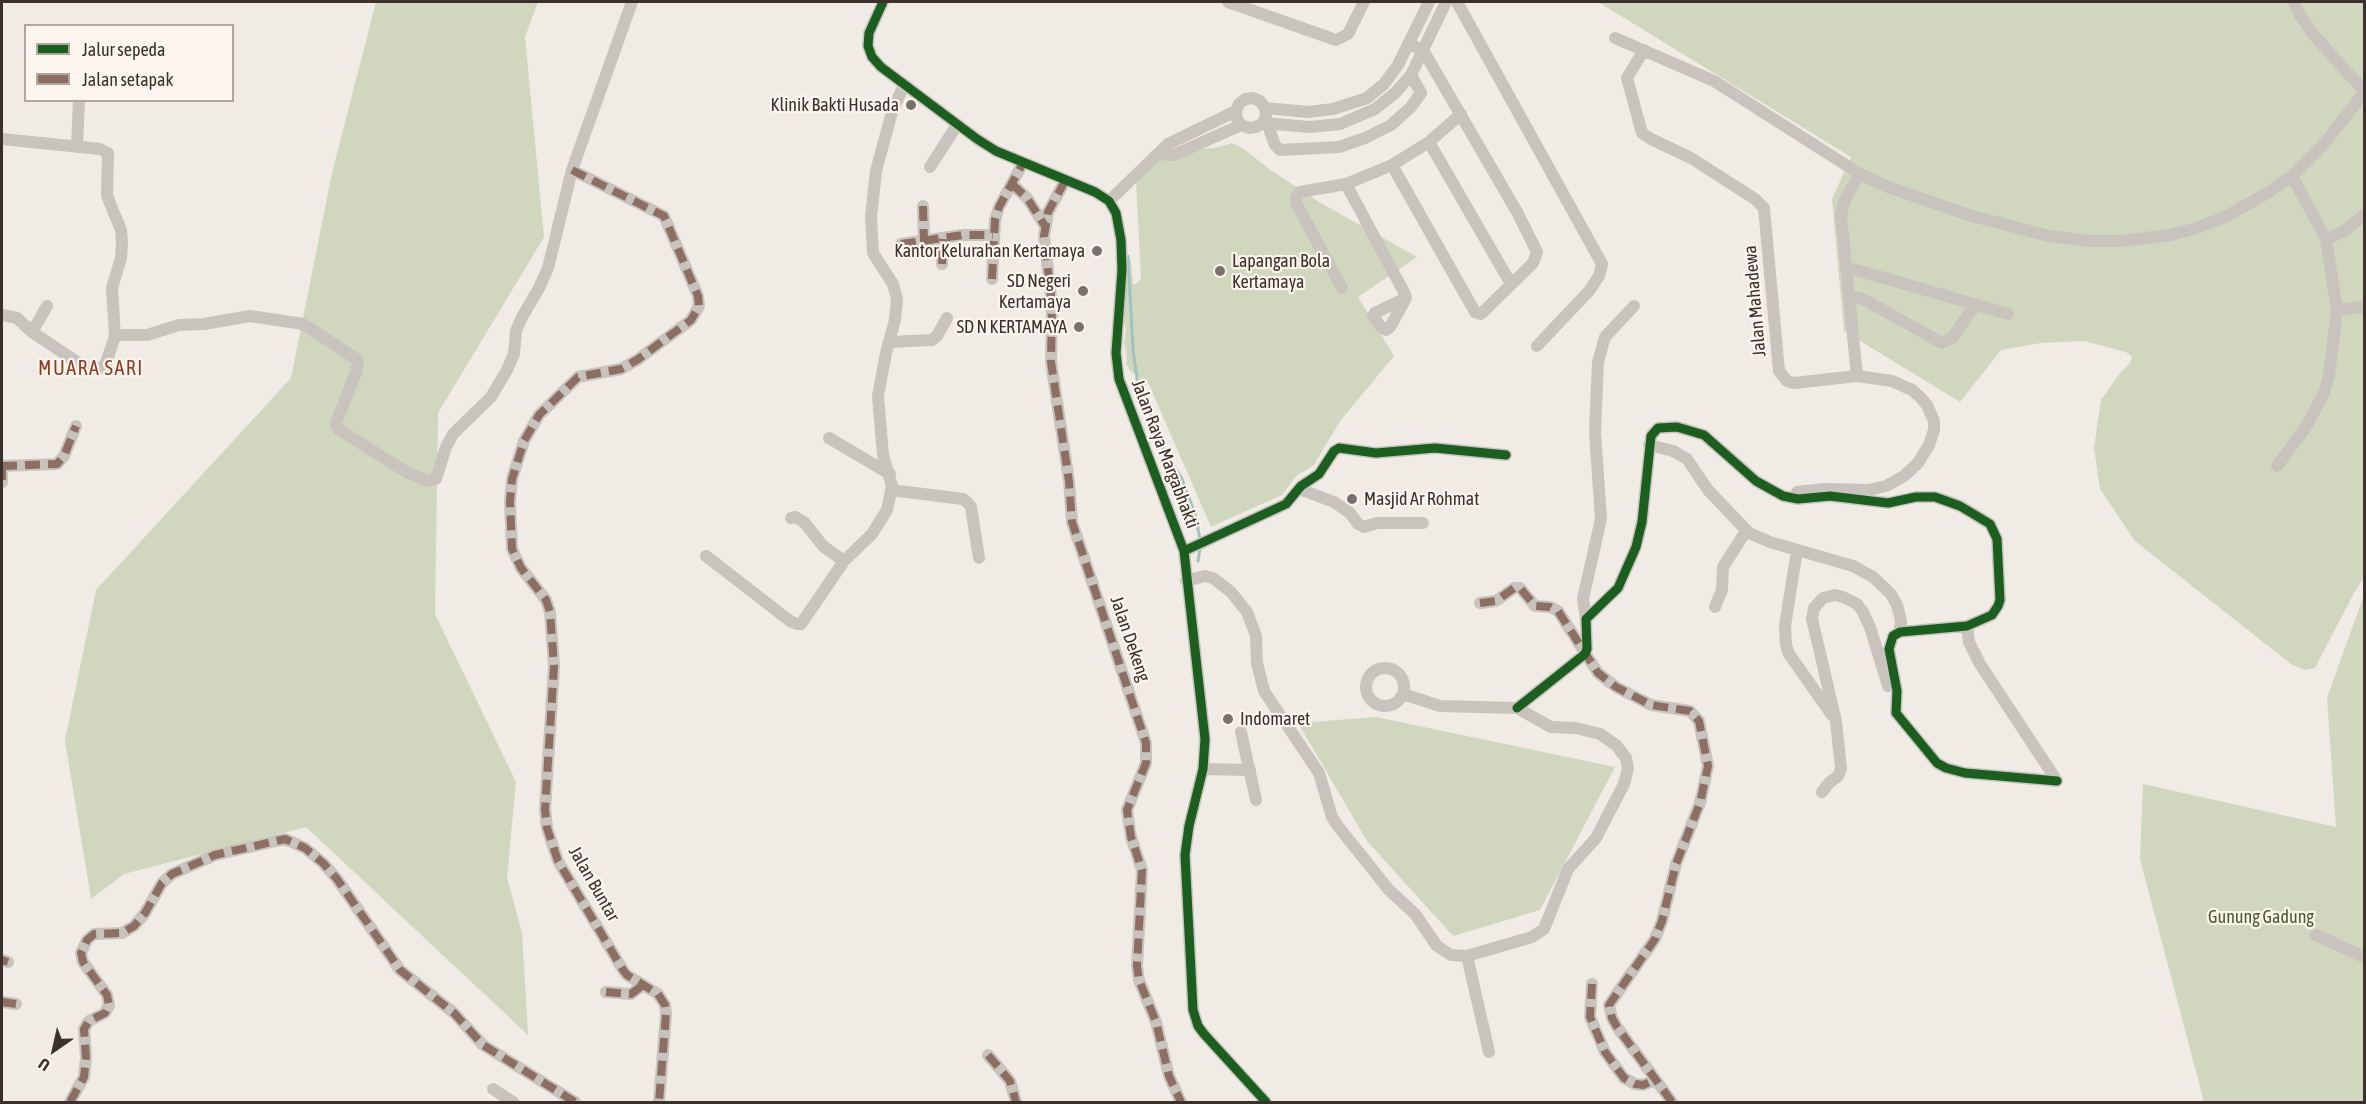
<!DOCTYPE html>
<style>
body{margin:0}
#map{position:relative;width:2366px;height:1104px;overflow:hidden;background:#f0ebe5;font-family:"Asap Condensed",sans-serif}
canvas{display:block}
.frame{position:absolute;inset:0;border:3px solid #3b302b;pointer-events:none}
.legend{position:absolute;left:24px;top:24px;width:210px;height:78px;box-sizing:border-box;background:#fbf5ee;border:2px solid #aea6a0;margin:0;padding:8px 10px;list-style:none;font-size:18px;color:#3b302b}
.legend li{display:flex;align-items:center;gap:12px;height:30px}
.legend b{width:30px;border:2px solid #aea6a0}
.north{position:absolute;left:24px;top:1020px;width:60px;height:60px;-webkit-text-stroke:4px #fbf5ee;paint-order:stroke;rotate:214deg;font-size:16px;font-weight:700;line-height:24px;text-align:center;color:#3b302b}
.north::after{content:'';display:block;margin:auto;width:21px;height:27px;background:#3b302b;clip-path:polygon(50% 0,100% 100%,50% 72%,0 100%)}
</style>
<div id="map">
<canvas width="2366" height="1104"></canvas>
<div class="frame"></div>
<ul class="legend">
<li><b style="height:8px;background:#1b5e20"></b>Jalur sepeda</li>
<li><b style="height:8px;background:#8d6e63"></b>Jalan setapak</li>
</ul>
<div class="north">U</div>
</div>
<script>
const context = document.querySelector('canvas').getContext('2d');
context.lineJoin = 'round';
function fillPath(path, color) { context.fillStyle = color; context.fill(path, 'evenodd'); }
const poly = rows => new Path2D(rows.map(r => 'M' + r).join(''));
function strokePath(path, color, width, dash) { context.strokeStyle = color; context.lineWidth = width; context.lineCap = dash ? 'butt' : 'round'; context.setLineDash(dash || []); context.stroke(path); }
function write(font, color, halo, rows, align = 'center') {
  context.font = font + ' "Asap Condensed",sans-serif'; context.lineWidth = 4.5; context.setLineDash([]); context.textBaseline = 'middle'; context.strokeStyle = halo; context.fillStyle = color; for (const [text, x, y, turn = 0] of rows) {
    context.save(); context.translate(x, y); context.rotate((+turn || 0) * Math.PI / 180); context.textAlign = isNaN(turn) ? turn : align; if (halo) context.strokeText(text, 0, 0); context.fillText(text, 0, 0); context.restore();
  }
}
const green = poly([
 [376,2,538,2,525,37,544,237,438,413,435,614,516,782,507,877,522,933,528,1035,306,827,124,874,91,899,65,740,96,590,291,378,332,173],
 [1598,2,2364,2,2364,577,2354,593,2315,668,2305,670,2291,664,2135,541,2100,489,2094,448,2101,400,2120,373,2130,363,2132,357,2126,352,2084,341,2041,343,2001,350,1960,402,1844,331,1832,199,1851,157],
 [1232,143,1244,149,1269,169,1319,202,1417,257,1358,297,1394,356,1340,421,1314,465,1296,476,1282,495,1211,527,1147,380,1144,393,1141,393,1139,377,1131,372,1126,364,1127,355,1124,343,1126,330,1123,316,1126,257,1131,262,1133,284,1136,284,1141,278,1136,180,1152,151,1214,148],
 [2364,595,2364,1102,2204,1102,2140,859,2143,784,2336,827,2327,698],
 [1376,717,1615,767,1540,910,1453,936,1367,841,1298,723]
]);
const stream = poly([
 [1128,256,1133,350,1139,393,1145,399,1163,448,1182,479,1195,514,1200,539],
 [1198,561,1200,548]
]);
const minor = poly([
 [883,2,869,33,868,46,872,57,881,67,977,139,996,151,1095,192,1109,201,1116,213,1121,240,1122,270,1116,353,1119,379,1184,551,1205,739,1203,769,1189,826,1185,855,1193,1010,1198,1026,1204,1034,1266,1102],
 [1228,2,1336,40,1348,34,1364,2],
 [1457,2,1602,264,1599,276,1589,291,1537,346],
 [2294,2,2300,15,2312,33,2364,91],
 [1615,38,1714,81,1860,174,1888,187,1972,216,2049,236,2090,241,2121,241,2170,235,2194,229,2225,217,2269,192,2292,176,2323,145,2364,93],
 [1644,50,1627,78,1642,133,1651,139,1691,158,1755,199,1764,208,1779,371,1787,381,1794,383,1857,376,1841,215,1845,199,1860,174],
 [1265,108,1308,112,1333,109,1367,98,1384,84,1398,65,1429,2],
 [1263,123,1310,127,1340,124,1375,109,1394,94,1411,75,1446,2],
 [1267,123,1275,145,1280,150,1339,147,1365,138,1391,125,1411,107,1421,93,1411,75],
 [2,139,100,149,108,153,107,196,121,230,122,243,121,258,112,288,115,337],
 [1429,142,1511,284],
 [77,146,79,100],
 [1158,154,1174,155,1241,125],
 [1392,165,1475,312,1481,314,1533,263,1537,252,1517,212,1423,50,1409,44],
 [930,167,957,125],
 [572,170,664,216,698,296,699,306,691,320,637,360,621,369,578,377,539,415,524,441,512,479,510,502,512,549,521,568,546,600,550,612,554,666,545,809,547,828,558,861,623,970,627,975,658,994,665,1005,666,1014,659,1102],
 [1065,181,1048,212,1044,236,1052,305,1051,362,1069,481,1072,522,1146,743,1146,763,1127,810,1131,837,1142,870,1137,966,1139,980,1156,1022,1169,1076,1181,1102],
 [1012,184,1027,198,1045,226],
 [1346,184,1405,294,1406,298,1390,327,1386,330,1382,328,1373,316,1375,313,1406,298],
 [1109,201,1168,144,1236,111,1239,104,1245,99,1253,98,1260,101,1265,108,1266,115,1263,123,1256,127,1249,128,1241,125,1237,119,1236,111],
 [923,206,924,242],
 [2326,239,2343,232,2364,215],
 [901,244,963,235,993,235],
 [942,264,943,239],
 [1846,267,2008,314],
 [992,279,995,220,999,207,1023,163],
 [1342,288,1296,203,1296,197,1300,192,1346,184,1392,165,1429,142,1461,114],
 [1850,296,1863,299,1942,343,1952,338,1976,304],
 [2337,310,2364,307],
 [2,315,17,318,32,332,86,368,96,369,105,366,114,339,118,335,147,335,179,325,204,324,250,316,303,324,358,360,356,372,336,423,338,429,408,473,428,481,436,479,446,447,453,434,491,397,507,370,514,354,516,331,521,319,539,288,548,268,572,170,632,2],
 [32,332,47,306],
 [889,342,932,340,937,336,947,318],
 [829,438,890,474],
 [1649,445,1673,451,1687,459,1708,490,1749,533,1770,542,1853,566,1873,577,1891,594,1897,605,1901,621,1900,632],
 [2,465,2,482],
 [2,466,57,464,64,456,76,426],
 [2277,466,2306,427,2324,393,2329,375,2337,310,2326,239,2292,176],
 [1299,489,1334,502,1350,513,1358,524,1364,527,1377,523,1423,523],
 [891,490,963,499,968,503,971,507,979,558],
 [1797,492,1825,489,1868,490,1886,486,1904,476,1918,463,1929,445,1934,430,1934,421,1927,405,1920,397,1912,390,1892,381,1857,376],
 [791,518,795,517,804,522,823,546,844,561],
 [1797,550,1785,626,1786,645,1789,654,1832,715],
 [1184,551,1286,504,1301,486,1319,474,1334,451,1339,448,1376,453,1435,448,1506,455],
 [706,556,790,621,797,624,801,624,844,561,872,534,887,510,892,486,883,455,878,396,886,353,895,320,897,299,893,284,873,253,871,217,876,171,892,112,904,85],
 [1186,581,1205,576,1213,578,1231,592,1247,612,1256,636,1257,663,1264,691,1319,773,1332,817,1337,825,1389,890,1415,914,1437,946,1451,955,1467,956,1489,1052],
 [1480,603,1496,601,1514,588,1520,588,1535,606,1550,607,1558,611,1598,673,1616,687,1651,705,1690,711,1699,721,1708,766,1700,803,1676,864,1662,921,1655,939,1609,1005,1612,1018,1617,1027,1672,1102],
 [1715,607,1722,590,1723,567,1746,531],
 [1586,619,1583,599,1601,519,1595,432,1598,362,1605,337,1634,306],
 [1967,626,1969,642,1980,664,2057,781],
 '1366 687a19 19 0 1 1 38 0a19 19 0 1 1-38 0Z',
 [1403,694,1440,706,1517,708,1551,727,1576,728,1600,734,1616,745,1626,758,1628,768,1624,784,1596,838,1568,869,1544,929,1532,937,1467,956],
 [1517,708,1585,654,1587,649,1586,619,1618,588,1636,547,1642,522,1651,436,1658,428,1677,427,1704,435,1756,481,1783,496,1798,499,1830,496,1888,503,1916,497,1935,497,1960,506,1990,524,1997,539,2000,600,1998,606,1992,615,1967,626,1900,632,1893,636,1889,649,1897,691,1896,713,1937,763,1946,768,1965,773,2057,781],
 [1241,732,1256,800],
 [1203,769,1250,770],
 [1822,792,1829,783,1838,776,1841,769,1836,721,1812,619,1814,608,1823,598,1835,595,1843,597,1857,604,1863,612,1870,627,1888,686],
 [2316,935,2364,957],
 [2,960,8,962],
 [1592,984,1590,1017,1605,1052,1624,1078,1635,1084,1643,1085,1655,1080],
 [606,992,631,994,643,985],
 [2,1002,16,1004],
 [988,1055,1010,1081,1016,1102],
 [493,1089,513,1102],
 [70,1102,84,1077,86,1058,84,1029,89,1021,105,1013,109,1005,107,995,83,962,81,953,87,940,94,934,122,933,134,926,145,913,162,883,172,874,215,855,285,839,305,848,323,863,337,879,400,970,454,1013,483,1045,575,1102]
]);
const quiet = poly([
 [572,170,664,216,698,296,699,306,691,320,637,360,621,369,578,377,539,415,524,441,512,479,510,502,512,549,521,568,546,600,550,612,554,666,545,809,547,828,558,861,623,970,627,975,658,994,665,1005,666,1014,659,1102],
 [1065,181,1048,212,1044,236,1052,305,1051,362,1069,481,1072,522,1146,743,1146,763,1127,810,1131,837,1142,870,1137,966,1139,980,1156,1022,1169,1076,1181,1102],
 [1012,184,1027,198,1045,226],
 [923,206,924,242],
 [901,244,963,235,993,235],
 [942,264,943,239],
 [992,279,995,220,999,207,1023,163],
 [2,465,2,482],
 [2,466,57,464,64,456,76,426],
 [1480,603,1496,601,1514,588,1520,588,1535,606,1550,607,1558,611,1598,673,1616,687,1651,705,1690,711,1699,721,1708,766,1700,803,1676,864,1662,921,1655,939,1609,1005,1612,1018,1617,1027,1672,1102],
 [2,960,8,962],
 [1592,984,1590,1017,1605,1052,1624,1078,1635,1084,1643,1085,1655,1080],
 [606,992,631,994,643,985],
 [2,1002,16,1004],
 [988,1055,1010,1081,1016,1102],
 [70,1102,84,1077,86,1058,84,1029,89,1021,105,1013,109,1005,107,995,83,962,81,953,87,940,94,934,122,933,134,926,145,913,162,883,172,874,215,855,285,839,305,848,323,863,337,879,400,970,454,1013,483,1045,575,1102]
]);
const cycleway = poly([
 [883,2,869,33,868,46,872,57,881,67,977,139,996,151,1095,192,1109,201,1116,213,1121,240,1122,270,1116,353,1119,379,1184,551,1205,739,1203,769,1189,826,1185,855,1193,1010,1198,1026,1204,1034,1266,1102],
 [1184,551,1286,504,1301,486,1319,474,1334,451,1339,448,1376,453,1435,448,1506,455],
 [1517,708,1585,654,1587,649,1586,619,1618,588,1636,547,1642,522,1651,436,1658,428,1677,427,1704,435,1756,481,1783,496,1798,499,1830,496,1888,503,1916,497,1935,497,1960,506,1990,524,1997,539,2000,600,1998,606,1992,615,1967,626,1900,632,1893,636,1889,649,1897,691,1896,713,1937,763,1946,768,1965,773,2057,781]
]);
const markers = [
 [911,105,6,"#7a716c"],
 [1097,251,6,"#7a716c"],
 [1220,271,6,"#7a716c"],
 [1083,291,6,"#7a716c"],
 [1079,327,6,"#7a716c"],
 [1352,499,6,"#7a716c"],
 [1228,719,6,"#7a716c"]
];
const poiNames = [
 ["Klinik Bakti Husada",899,105],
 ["Kantor Kelurahan Kertamaya",1085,251],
 ["Lapangan Bola",1232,261,"left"],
 ["Kertamaya",1232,282,"left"],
 ["SD Negeri",1071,281],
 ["Kertamaya",1071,302],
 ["SD N KERTAMAYA",1067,327],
 ["Masjid Ar Rohmat",1364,499,"left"],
 ["Indomaret",1240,719,"left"]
];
const streetNames = [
 ["Jalan Mahadewa",1755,301,-95],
 ["Jalan Raya Margabhakti",1165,454,69],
 ["Jalan Dekeng",1130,639,71],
 ["Jalan Buntar",594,884,60]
];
const parkNames = [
 ["Gunung Gadung",2261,917]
];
const neighbourhoodNames = [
 ["MUARA SARI",91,369]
];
fillPath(green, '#d1d6bf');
strokePath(stream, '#a1c2c1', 3);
strokePath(minor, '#c9c3be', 12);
strokePath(quiet, '#8d6e63', 8, [15, 8]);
strokePath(cycleway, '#1b5e20', 9);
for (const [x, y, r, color] of markers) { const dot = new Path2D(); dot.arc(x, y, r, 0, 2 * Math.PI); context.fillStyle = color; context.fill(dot); strokePath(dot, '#fbf5ee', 2); }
write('18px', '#3b302b', '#fbf5ee', poiNames, 'right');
write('18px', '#3b302b', '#fbf5ee', streetNames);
write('18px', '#4a5a2e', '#fbf5ee', parkNames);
context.letterSpacing = '1.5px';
write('20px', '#8c3b22', '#fbf5ee', neighbourhoodNames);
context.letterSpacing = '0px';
</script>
